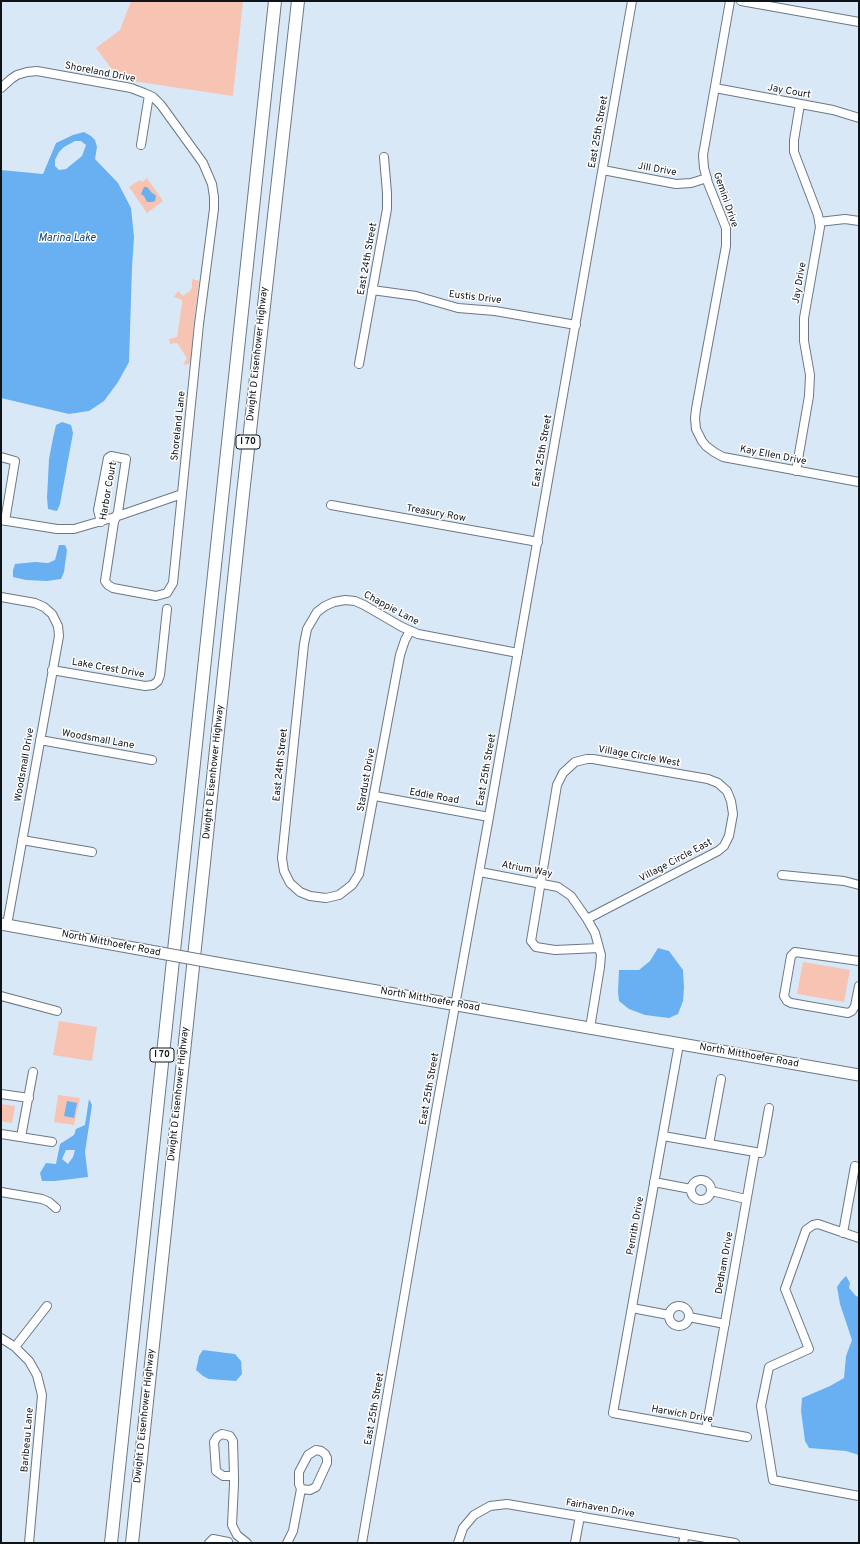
<!DOCTYPE html>
<style>
body{margin:0}
#map{position:relative;width:860px;height:1544px;overflow:hidden;background:#d9e8f7;font-family:Overpass,sans-serif}
canvas{display:block}
.frame{position:absolute;inset:0;border:2px solid #0f1419;pointer-events:none}
</style>
<div id="map">
<canvas width="860" height="1544"></canvas>
<div class="frame"></div>
</div>
<script>
const context = document.querySelector('canvas').getContext('2d');
context.lineJoin = 'round';
function fillPath(path, color) { context.fillStyle = color; context.fill(path, 'evenodd'); }
const poly = rows => new Path2D(rows.map(r => 'M' + r).join(''));
function strokePath(path, color, width, dash) { context.strokeStyle = color; context.lineWidth = width; context.lineCap = dash ? 'butt' : 'round'; context.setLineDash(dash || []); context.stroke(path); }
function write(font, color, halo, rows, align = 'center') {
  context.font = font + ' Overpass,sans-serif'; context.lineWidth = 3; context.setLineDash([]); context.textBaseline = 'middle'; context.strokeStyle = halo; context.fillStyle = color; for (const [text, x, y, turn = 0] of rows) {
    context.save(); context.translate(x, y); context.rotate((+turn || 0) * Math.PI / 180); context.textAlign = isNaN(turn) ? turn : align; if (halo) context.strokeText(text, 0, 0); context.fillText(text, 0, 0); context.restore();
  }
}
const green = poly([
 [131,1,243,1,233,96,119,79,96,48,120,30],
 [147,178,163,201,147,213,129,187,140,180,142,182],
 [192,279,199,281,193,329,192,357,189,364,183,365,187,358,177,343,170,344,169,339,177,337,182,305,182,300,174,297,178,291,183,296,190,291,192,288],
 [803,962,850,970,844,1002,797,994],
 [59,1021,97,1027,92,1061,53,1055],
 [58,1095,80,1098,74,1125,54,1122],
 [1,1104,15,1106,12,1123,1,1121]
]);
const water = poly([
 [84,132,91,136,95,140,97,147,95,159,118,183,131,208,134,237,132,267,129,362,118,382,104,401,89,411,69,414,1,398,1,170,43,174,56,143,73,135],
 [75,141,81,141,86,145,82,156,66,169,59,170,55,166,55,160,59,152,64,147],
 [144,187,147,187,152,193,154,194,156,196,155,201,152,202,147,202,144,196,141,194],
 [62,422,71,425,73,433,60,504,57,511,48,509,47,498,49,459,53,438,56,425],
 [59,545,65,545,67,550,64,572,61,579,47,581,26,580,13,577,13,570,15,564,35,562,48,563,55,560],
 [658,948,669,951,683,970,684,987,683,1001,678,1014,669,1018,645,1015,629,1009,619,1001,618,992,619,970,639,970,650,961],
 [89,1099,92,1105,85,1152,88,1177,55,1181,42,1181,40,1173,46,1163,56,1164,60,1144,74,1135,76,1129,85,1125],
 [66,1150,75,1150,73,1157,68,1164,62,1159],
 [67,1101,77,1103,74,1118,64,1116],
 [846,1276,850,1283,849,1288,856,1296,859,1297,859,1455,846,1451,809,1448,805,1441,801,1411,802,1398,830,1386,844,1378,846,1356,852,1340,840,1304,837,1287,841,1281],
 [203,1350,235,1354,241,1361,242,1374,236,1381,209,1379,203,1376,196,1370,199,1356]
]);
const minor = poly([
 [730,1,703,155,704,168,708,183,726,228,726,246,696,409,695,418,696,429,702,441,706,446,714,452,723,457,859,482],
 [741,1,859,22],
 [1,88,11,79,17,75,27,72,37,71,131,88,144,93,153,97,161,105,203,163,212,184,214,197,214,209,199,324,173,583,167,593,156,596,113,588,108,585,105,581,114,522,118,512,126,459,111,456,108,458,98,510,101,522],
 [715,88,833,110,859,118],
 [141,145,149,95],
 [603,170,676,184,691,183,707,178],
 [819,222,845,219,859,221],
 [372,290,416,296,458,308,495,311,576,325],
 [359,364,387,209,387,193,384,157],
 [1,457,15,461,5,521],
 [796,471,809,396,810,375,804,341,804,318,820,227,818,215,794,152,794,140,800,104],
 [331,505,538,542],
 [1,520,57,529,74,529,115,517,182,494],
 [1,597,35,603,44,607,52,614,58,626,59,636,7,925],
 [410,631,405,640,400,655,359,874,352,885,339,895,326,898,310,896,300,892,290,883,284,871,282,858,304,644,307,629,317,612,325,606,334,602,345,600,355,601,364,605,402,627,418,634,518,653],
 [52,670,145,686,153,685,158,681,160,675,167,609],
 [40,740,152,760],
 [375,796,489,817],
 [22,840,92,852],
 [480,872,558,887,571,896,587,919,595,933,601,955,600,967,590,1028],
 [782,875,844,881,859,885],
 [587,919,718,851,724,846,729,836,733,814,731,801,727,791,718,783,708,779,593,759,587,759,575,762,563,773,557,785,531,941,536,947,555,950,599,948],
 [859,961,795,952,791,956,784,996,787,1001,791,1003,848,1013,852,1011,855,1006,859,986],
 [1,996,57,1011],
 [679,1044,613,1413,747,1437],
 [1,1094,29,1098],
 [1,1134,52,1142],
 [663,1136,761,1153,769,1108],
 [21,1137,33,1072],
 [709,1144,721,1079],
 '691 1190a10 10 0 1 1 20 0a10 10 0 1 1-20 0Z',
 [654,1182,691,1189],
 [711,1191,746,1199],
 [1,1192,42,1199,49,1202,56,1208],
 [843,1233,855,1166],
 [859,1238,818,1224,813,1225,806,1230,785,1289,809,1349,769,1367,761,1406,773,1480,859,1496],
 '669 1316a10 10 0 1 1 20 0a10 10 0 1 1-20 0Z',
 [632,1308,669,1315],
 [689,1317,725,1324],
 [1,1338,15,1347,29,1361,37,1375,42,1395,29,1543],
 [15,1347,47,1306],
 [706,1430,755,1152],
 [316,1450,321,1451,325,1454,327,1458,327,1463,316,1487,310,1490,301,1489,299,1484,299,1472,308,1455,316,1450],
 [234,1476,223,1476,216,1471,214,1442,217,1437,222,1434,230,1436,233,1441,234,1476,234,1484,232,1525,237,1535,247,1543],
 [209,1543,213,1539,228,1542],
 [287,1543,293,1531,301,1489],
 [362,1543,436,1111,489,817,632,1],
 [458,1543,463,1528,474,1515,490,1506,507,1504,735,1543],
 [575,1543,580,1516],
 [683,1543,685,1534]
]);
const major = poly([
 [1,924,150,951],
 [216,963,859,1075]
]);
const highway = poly([
 [111,1543,275,1],
 [132,1543,243,494,298,1]
]);
const majorBridge = poly([
 [150,951,216,963]
]);
const shields = [
 [248,442,24],
 [162,1055,24]
];
const shieldNames = [
 ["I 70",248,442],
 ["I 70",162,1055]
];
const streetNames = [
 ["Shoreland Drive",100,73,11],
 ["Jay Court",789,92,10],
 ["East 25th Street",599,132,-80],
 ["Jill Drive",657,170,10],
 ["Gemini Drive",725,200,71],
 ["East 24th Street",368,259,-80],
 ["Jay Drive",800,283,-80],
 ["Eustis Drive",475,298,7],
 ["Dwight D Eisenhower Highway",258,354,-84],
 ["Shoreland Lane",179,426,-84],
 ["East 25th Street",543,451,-80],
 ["Kay Ellen Drive",773,456,11],
 ["Harbor Court",109,491,-80],
 ["Treasury Row",436,514,10],
 ["Chappie Lane",391,609,28],
 ["Lake Crest Drive",108,669,10],
 ["Woodsmall Lane",98,740,10],
 ["Village Circle West",639,757,10],
 ["Woodsmall Drive",25,765,-80],
 ["East 24th Street",281,765,-84],
 ["East 25th Street",487,770,-80],
 ["Dwight D Eisenhower Highway",214,772,-84],
 ["Stardust Drive",367,780,-80],
 ["Eddie Road",434,797,10],
 ["Village Circle East",676,861,-28],
 ["Atrium Way",527,870,11],
 ["North Mitthoefer Road",111,944,11],
 ["North Mitthoefer Road",430,1000,10],
 ["North Mitthoefer Road",749,1056,10],
 ["East 25th Street",430,1089,-80],
 ["Dwight D Eisenhower Highway",179,1094,-84],
 ["Penrith Drive",636,1226,-80],
 ["Dedham Drive",725,1263,-80],
 ["East 25th Street",375,1409,-80],
 ["Harwich Drive",682,1415,10],
 ["Dwight D Eisenhower Highway",145,1416,-84],
 ["Baribeau Lane",28,1440,-85],
 ["Fairhaven Drive",600,1509,10]
];
const waterNames = [
 ["Marina Lake",67,239]
];
fillPath(green, '#f7c3b3');
fillPath(water, '#68b0f2');
strokePath(minor, '#6b7885', 10);
strokePath(major, '#6b7885', 13);
strokePath(highway, '#6b7885', 14);
strokePath(minor, '#fff', 8);
strokePath(major, '#fff', 11);
strokePath(highway, '#fff', 12);
strokePath(majorBridge, '#6b7885', 13, []);
strokePath(majorBridge, '#fff', 11);
for (const [x, y, w] of shields) { const box = new Path2D(); box.roundRect(x - w / 2, y - 7, w, 14, 3); context.fillStyle = '#fff'; context.fill(box); strokePath(box, '#0f1419', 1); }
write('bold 9px', '#0f1419', null, shieldNames);
write('10px', '#0f1419', '#fff', streetNames);
write('italic 11px', '#10456f', '#fff', waterNames);
</script>
